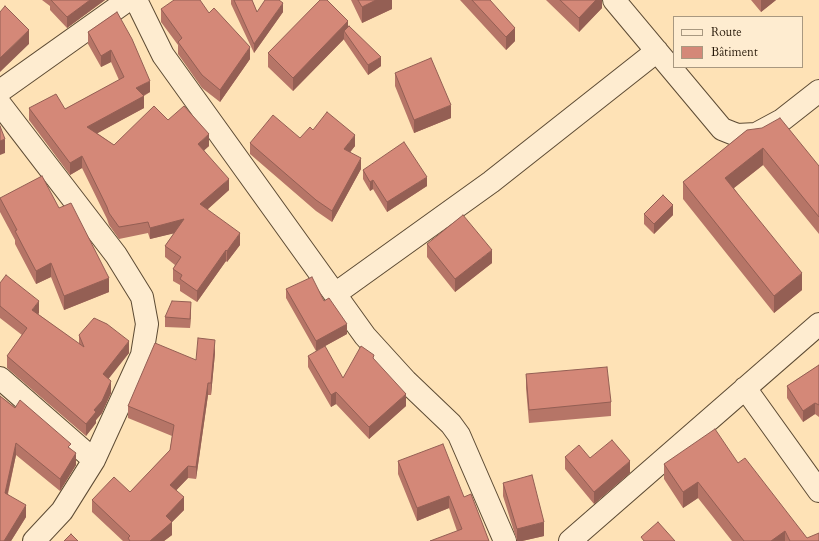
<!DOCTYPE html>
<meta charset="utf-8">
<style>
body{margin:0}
#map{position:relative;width:819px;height:541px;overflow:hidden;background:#fee2b6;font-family:Cardo,serif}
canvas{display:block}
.legend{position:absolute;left:673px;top:16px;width:130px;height:52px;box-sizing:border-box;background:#feecd0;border:1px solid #a89880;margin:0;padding:5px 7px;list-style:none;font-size:12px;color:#271909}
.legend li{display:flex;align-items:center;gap:8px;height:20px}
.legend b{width:20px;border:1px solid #a89880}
</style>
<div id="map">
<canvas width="819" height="541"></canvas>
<ul class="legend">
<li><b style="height:5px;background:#feecd0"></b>Route</li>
<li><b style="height:11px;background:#d48878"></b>Bâtiment</li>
</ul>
</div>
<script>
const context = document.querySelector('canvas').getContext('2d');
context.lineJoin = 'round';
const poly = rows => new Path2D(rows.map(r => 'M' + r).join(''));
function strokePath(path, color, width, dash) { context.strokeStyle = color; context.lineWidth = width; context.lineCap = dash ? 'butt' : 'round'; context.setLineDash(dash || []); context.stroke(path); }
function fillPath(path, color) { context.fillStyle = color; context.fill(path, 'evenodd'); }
const minor = poly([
 [136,0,163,55,365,336,406,381,451,424,459,435,505,541],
 [614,0,722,129,737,135,756,134,782,120,819,91],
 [0,91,128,0],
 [0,104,116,255,142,297,147,324,142,355,94,460,62,511,34,541],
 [335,294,491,182,657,51],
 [0,378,94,460],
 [745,388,819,491],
 [570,541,819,324]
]);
const wall = poly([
 [42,0,105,0,67,28,50,10,50,6],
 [231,0,252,0,257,12,283,12,254,53,231,4],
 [351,0,392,0,392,9,362,23],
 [460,0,490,0,515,41,506,50],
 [546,0,602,0,602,8,579,32],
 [751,0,776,0,761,12],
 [161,9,209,13,250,59,220,102,202,88,178,54,178,45,161,22],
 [117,12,150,92,144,96,144,108,97,133,114,145,168,120,209,146,204,150,229,190,207,210,240,245,227,262,226,261,197,302,180,291,180,285,173,281,173,269,175,265,165,257,165,246,174,233,150,239,148,233,119,239,109,225,107,219,82,168,70,175,29,120,29,108,65,109,119,80,111,62,101,67,88,44,88,32],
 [348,27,381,66,368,75,344,40,344,39,293,91,268,67,268,53],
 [395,73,451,118,414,133,395,86],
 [313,130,355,146,350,152,361,169,332,222,316,211,250,154,250,143,300,138],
 [747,130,819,166,819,234,763,165,734,188,802,290,774,313,683,199,683,182],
 [363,170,427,186,387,212,373,189,370,191,363,179],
 [0,198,59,208,109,292,64,310,51,277,36,284,15,244,15,240,0,212],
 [644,214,673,215,654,234,644,224],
 [427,244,492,263,455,292,427,257],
 [0,283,39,313,38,314,79,344,79,335,129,353,108,378,111,393,102,413,96,420,96,423,86,436,7,368,7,356,22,335,0,318],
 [286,289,324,301,347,334,316,351,286,298],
 [191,312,190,328,165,327,165,317],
 [215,353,211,395,208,395,196,479,188,478,176,490,184,510,172,522,172,535,164,541,123,541,92,512,92,500,130,492,170,450,172,436,128,418,128,406,196,360],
 [308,356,343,378,374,360,406,406,369,439,336,404,331,407,308,367],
 [819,365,819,417,815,414,803,422,787,398,787,386],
 [526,374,611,402,611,416,529,423,526,388],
 [0,396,71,449,76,465,60,491,16,455,8,494,26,517,11,541,0,541],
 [565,457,590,458,630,473,594,504,565,469],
 [398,461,464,497,489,541,457,531,449,508,417,521,398,474],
 [738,463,807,538,819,541,732,541,698,498,683,508,664,479,664,464],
 [503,483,544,536,522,541,517,541,503,496]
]);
const shadedWall = poly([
 [90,0,105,0,67,28,67,17],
 [376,0,392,0,392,9,362,23,362,7],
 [596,0,602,0,602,8,579,32,579,18],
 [761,0,776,0,761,12],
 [283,3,283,12,254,53,254,44],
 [348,21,348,35,344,31,344,39,293,91,293,78],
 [515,28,515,41,506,50,506,37],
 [29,30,29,44,0,72,0,58],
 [250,47,250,59,220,102,220,90],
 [111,50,111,62,101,67,101,56],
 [381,57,381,66,368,75,368,65],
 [150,81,150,92,136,99,136,88],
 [144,96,144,108,87,139,87,127],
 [451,105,451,118,414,133,414,120],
 [209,134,209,146,198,156,198,144],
 [355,135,355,146,344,160,344,149],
 [5,139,5,153,0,155,0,141],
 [763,148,763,165,725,195,725,178],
 [82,156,82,168,70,175,70,163],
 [361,158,361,169,332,222,332,211],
 [427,177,427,186,387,212,387,202],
 [229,179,229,190,200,216,200,204],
 [373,180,373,189,370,191,370,182],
 [673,205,673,215,654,234,654,224],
 [184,219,184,231,150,239,150,228],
 [240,233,240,245,227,262,227,251],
 [226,250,226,261,197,302,197,291],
 [492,250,492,263,455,292,455,279],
 [51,263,51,277,36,284,36,271],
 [802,273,802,290,774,313,774,296],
 [109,278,109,292,64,310,64,296],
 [39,301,39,313,32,322,32,310],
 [191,302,191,312,190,328,190,319],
 [347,324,347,334,316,351,316,341],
 [215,340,215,353,211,395,211,383],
 [129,341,129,353,103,386,103,374],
 [111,381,111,393,102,413,96,420,96,423,86,436,86,424],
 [208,383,208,395,196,479,196,467],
 [336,392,336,404,331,407,331,395],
 [406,394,406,406,369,439,369,427],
 [815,403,815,414,803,422,803,411],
 [16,443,16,455,5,505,5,493],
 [76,453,76,465,60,491,60,479],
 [630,461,630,473,594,504,594,492],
 [188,466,188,478,170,497,170,485],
 [698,482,698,498,683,508,683,492],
 [449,496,449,508,417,521,417,508],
 [184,497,184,510,170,524,172,522,172,535,164,541,150,541,166,516],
 [26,505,26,517,11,541,4,541],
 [544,522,544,536,522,541,517,541,517,529],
 [785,531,785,541,771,541]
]);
const building = poly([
 [51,0,90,0,67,17,51,0],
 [174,0,200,0,209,13,214,8,250,47,220,90,202,75,178,42,182,38,161,9,174,0],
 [234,0,252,0,257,12,265,0,279,0,283,3,254,44,234,0],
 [320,0,327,0,348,21,293,78,268,53,320,0],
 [358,0,376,0,362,7,358,0],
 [472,0,490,0,515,28,506,37,472,0],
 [560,0,596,0,579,18,560,0],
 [5,6,29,30,0,58,0,12,5,6],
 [117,12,132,39,150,81,136,88,144,96,87,127,114,145,154,106,168,120,184,106,209,134,198,144,229,179,200,204,240,233,227,251,226,250,197,291,180,279,182,275,173,269,181,257,165,246,184,219,150,228,148,222,119,227,109,213,107,207,82,156,70,163,29,108,56,94,65,109,124,77,111,50,101,56,88,32,117,12],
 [349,26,381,57,368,65,344,31,349,26],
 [431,58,451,105,414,120,395,73,431,58],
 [327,112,355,135,344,149,361,158,332,211,316,200,250,143,273,115,300,138,310,127,313,130,327,112],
 [780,118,819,166,819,217,763,148,725,178,802,273,774,296,683,182,747,130,762,128,780,118],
 [0,126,5,139,0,141,0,126],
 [404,142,427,177,387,202,373,180,370,182,363,170,404,142],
 [42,176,59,208,71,203,72,205,109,278,64,296,51,263,36,271,15,231,17,230,0,198,42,176],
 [663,195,673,205,654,224,644,214,663,195],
 [463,215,492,250,455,279,427,244,463,215],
 [6,275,39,301,32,310,84,347,79,335,94,318,107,324,129,341,103,374,111,381,102,401,94,410,96,412,86,424,7,356,27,328,0,306,0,283,6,275],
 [312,277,324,301,329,298,347,324,316,341,286,289,312,277],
 [172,301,191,302,190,319,165,317,172,301],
 [198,338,215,340,211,383,208,383,196,467,188,466,170,485,184,497,166,516,172,522,150,541,130,541,128,538,130,536,92,500,114,477,130,492,170,450,174,425,128,406,155,343,196,360,198,338],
 [325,346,343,378,361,346,374,355,373,358,406,394,369,427,336,392,331,395,308,356,325,346],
 [819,365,819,405,815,403,803,411,787,386,819,365],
 [607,367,611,402,529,410,526,374,607,367],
 [0,396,15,408,20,400,71,444,68,447,76,453,60,479,16,443,5,493,26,505,4,541,0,541,0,396],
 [715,429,738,463,745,458,807,538,819,533,819,541,790,541,785,531,771,541,744,541,698,482,683,492,664,464,715,429],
 [612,440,630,461,594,492,565,457,579,445,590,458,612,440],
 [443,444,464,497,471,494,489,541,430,541,462,529,449,496,417,508,398,461,443,444],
 [532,475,544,522,517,529,503,483,532,475],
 [658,522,675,541,644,541,641,537,658,522],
 [71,534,78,541,64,541,71,534]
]);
strokePath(minor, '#5d4b34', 24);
strokePath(minor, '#feecd0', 22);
fillPath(wall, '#b67567');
fillPath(shadedWall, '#945f54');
fillPath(building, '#d48878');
strokePath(building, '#945f54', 1);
</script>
